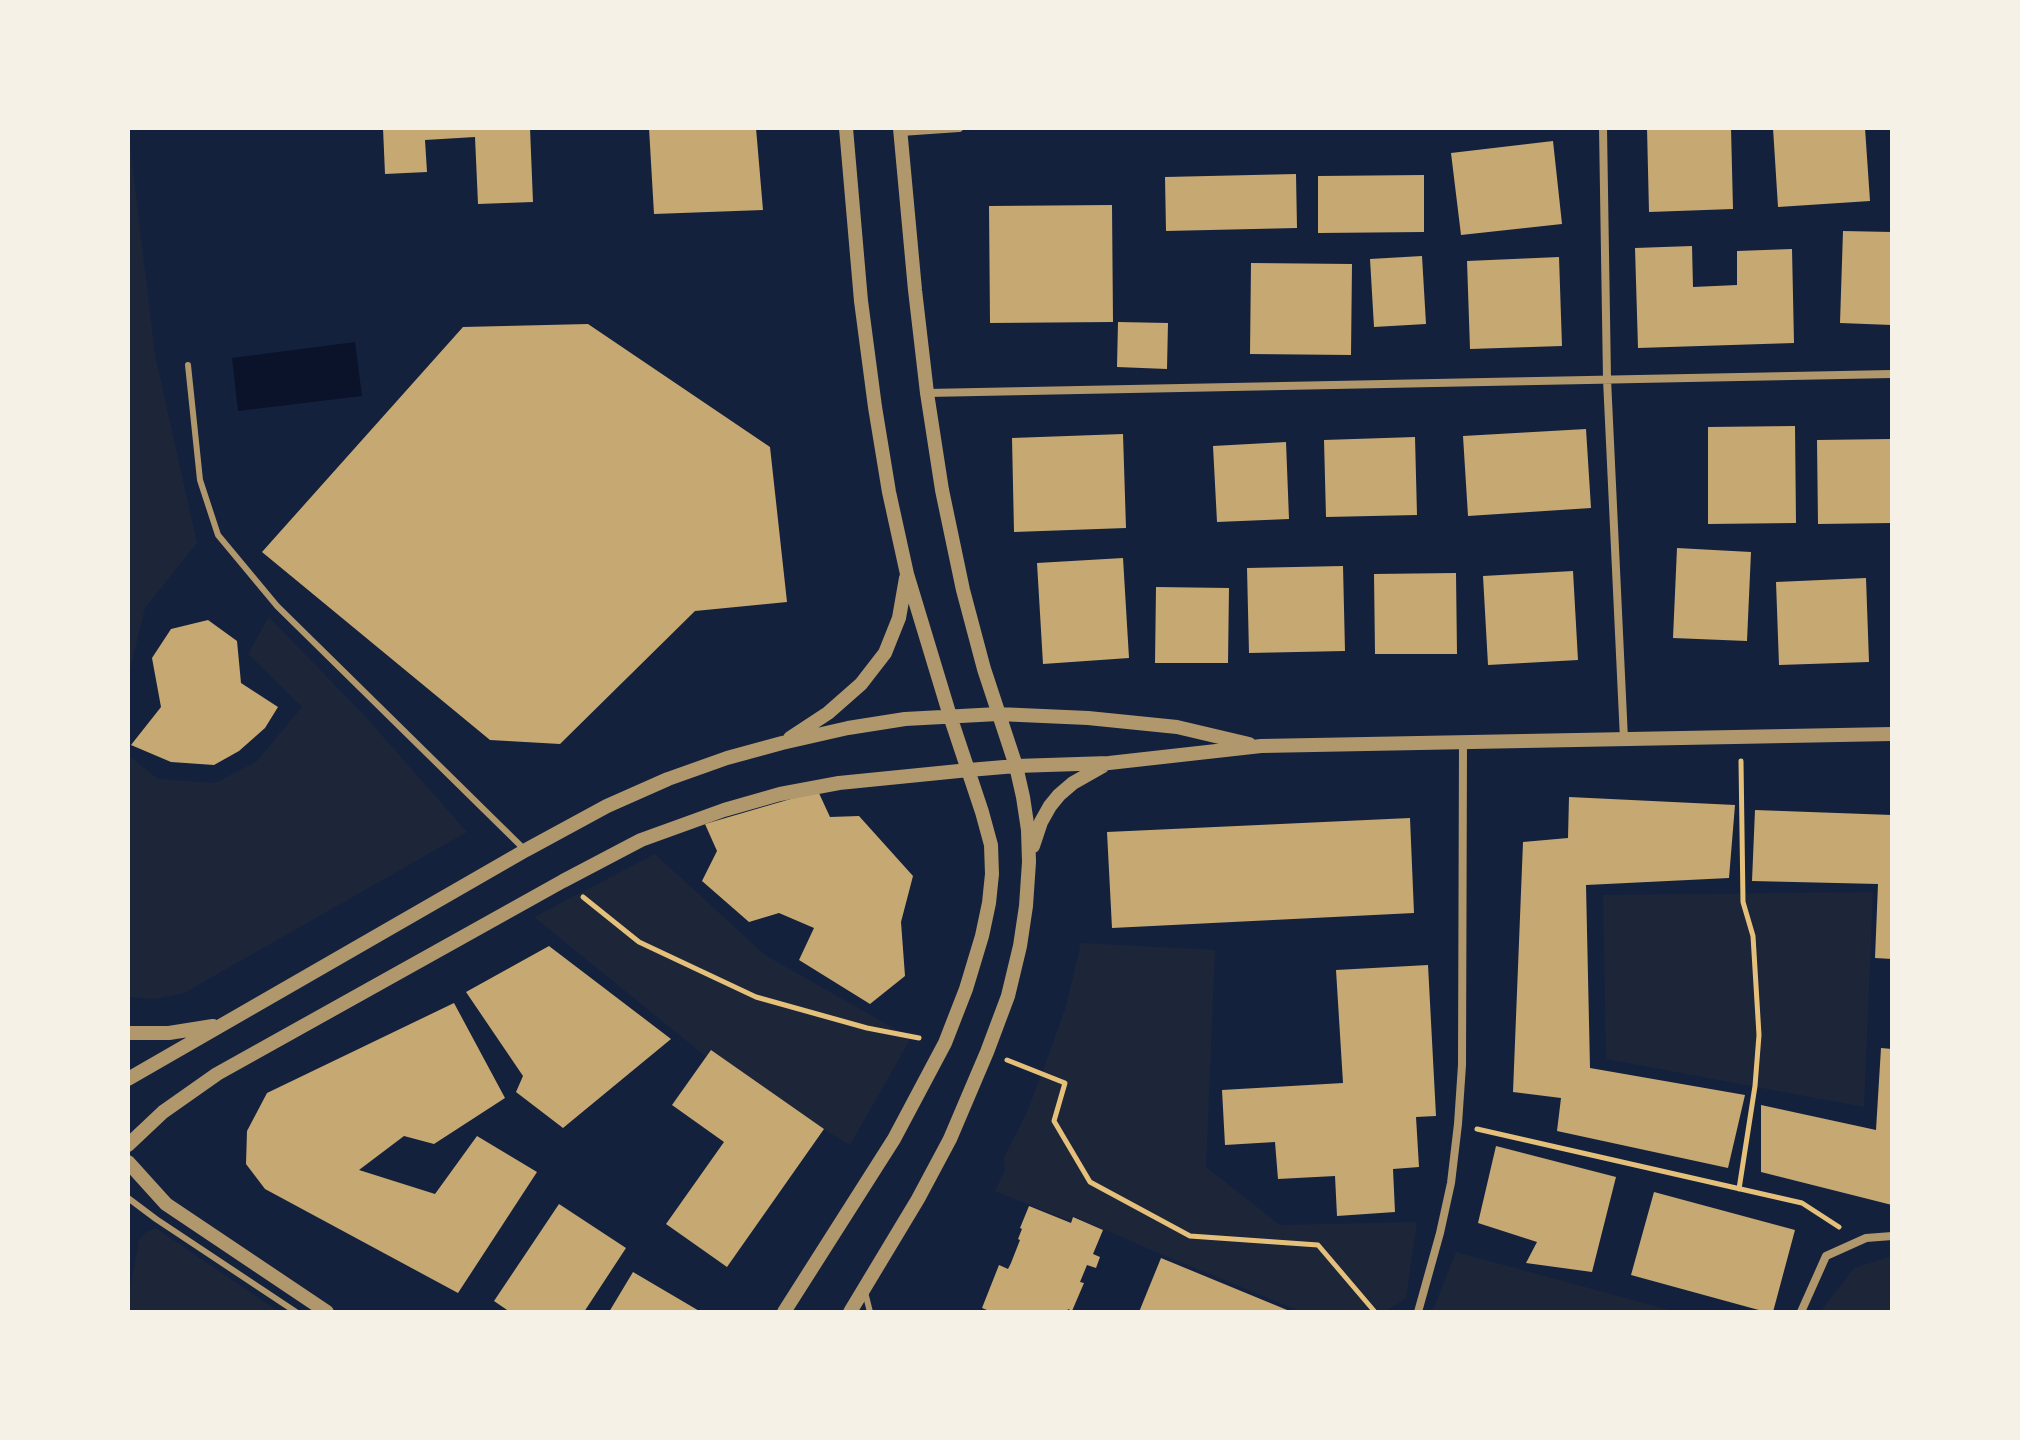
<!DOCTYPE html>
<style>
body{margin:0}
#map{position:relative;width:2020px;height:1440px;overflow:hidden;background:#14213d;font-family:"Open Sans",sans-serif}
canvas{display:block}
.frame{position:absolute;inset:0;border:130px solid #f6f1e7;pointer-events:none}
</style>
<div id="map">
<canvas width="2020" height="1440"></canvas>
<div class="frame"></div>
</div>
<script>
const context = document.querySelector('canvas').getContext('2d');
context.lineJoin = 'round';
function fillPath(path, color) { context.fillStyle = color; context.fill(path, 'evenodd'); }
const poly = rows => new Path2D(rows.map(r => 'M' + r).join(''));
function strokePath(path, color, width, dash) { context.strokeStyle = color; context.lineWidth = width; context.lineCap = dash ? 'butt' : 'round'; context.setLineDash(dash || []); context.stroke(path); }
const green = poly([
 [128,128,155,355,197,543,145,608,128,678],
 [269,617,363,714,467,832,184,993,155,999,128,997,128,755,158,779,215,783,256,762,302,707,248,654],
 [655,854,765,955,911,1038,850,1145,715,1064,534,917],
 [1873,892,1864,1107,1606,1059,1603,895],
 [1081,943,1215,950,1206,1167,1280,1225,1417,1222,1406,1298,1385,1312,1302,1312,1163,1255,1073,1216,1070,1221,995,1191,1005,1170,1004,1157,1027,1112,1053,1043,1066,1006],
 [156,1228,279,1312,128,1312,128,1299,139,1240,146,1232],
 [1456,1252,1677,1312,1432,1312],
 [1892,1256,1892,1312,1820,1312,1854,1268]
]);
const water = poly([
 [355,342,362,396,238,411,232,358]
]);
const building = poly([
 [383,128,530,128,533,202,478,204,475,137,425,140,427,172,385,174],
 [649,128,756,128,763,210,654,214],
 [1647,128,1731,128,1733,209,1649,212],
 [1773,128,1865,128,1870,201,1778,207],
 [1553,141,1562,224,1461,235,1451,153],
 [1296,174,1297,228,1166,231,1165,177],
 [1424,175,1424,232,1318,233,1318,176],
 [1112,205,1113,322,990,323,989,206],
 [1843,231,1892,232,1892,325,1840,323],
 [1692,246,1693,287,1737,285,1737,251,1792,249,1794,343,1638,348,1635,248],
 [1422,256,1426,324,1374,327,1370,259],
 [1559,257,1562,346,1470,349,1467,261],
 [1251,263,1352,264,1351,355,1250,354],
 [1118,322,1168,323,1167,369,1117,367],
 [588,324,770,447,787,602,695,611,560,744,490,740,262,552,463,327],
 [1795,426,1796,523,1708,524,1708,427],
 [1586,429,1591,508,1468,516,1463,436],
 [1123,434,1126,528,1014,532,1012,438],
 [1415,437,1417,515,1326,517,1324,440],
 [1892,439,1892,523,1818,524,1817,440],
 [1286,442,1289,519,1217,522,1213,446],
 [1677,548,1751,552,1747,641,1673,638],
 [1123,558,1129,658,1043,664,1037,563],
 [1343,566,1345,651,1249,653,1247,568],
 [1573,571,1578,660,1488,665,1483,576],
 [1456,573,1457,654,1375,654,1374,574],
 [1866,578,1869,662,1779,665,1776,582],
 [1156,587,1229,588,1228,663,1155,663],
 [208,620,237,641,241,683,278,707,265,728,239,751,214,765,171,762,131,745,161,707,152,658,171,629],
 [818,791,830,817,859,816,913,876,901,922,905,976,870,1004,799,960,814,928,779,913,749,922,702,881,717,851,705,824],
 [1569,797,1735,805,1729,878,1586,885,1590,1068,1745,1095,1728,1168,1557,1131,1561,1098,1513,1092,1523,842,1568,838],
 [1755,810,1892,815,1892,959,1875,958,1878,884,1752,881],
 [1410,818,1414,913,1112,928,1107,832],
 [549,946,671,1039,563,1128,516,1092,523,1076,466,992],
 [1428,965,1436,1116,1416,1117,1419,1167,1393,1169,1395,1212,1337,1216,1335,1176,1278,1179,1275,1142,1225,1145,1222,1090,1343,1083,1336,970],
 [454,1003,505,1098,434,1144,404,1136,359,1170,435,1194,477,1136,537,1172,458,1293,265,1189,246,1164,247,1131,267,1093],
 [1881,1048,1892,1049,1892,1205,1761,1172,1761,1105,1876,1130],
 [711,1050,824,1129,727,1267,666,1224,724,1142,672,1105],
 [1496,1146,1616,1177,1592,1272,1526,1263,1537,1242,1478,1223],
 [1654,1192,1795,1230,1773,1312,1766,1312,1631,1275],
 [559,1204,626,1248,584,1312,510,1312,494,1301],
 [1029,1206,1071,1223,1073,1217,1103,1230,1093,1254,1100,1257,1096,1268,1087,1265,1080,1282,1084,1283,1072,1311,1068,1309,1067,1312,992,1312,982,1308,999,1265,1008,1269,1011,1263,1020,1240,1018,1239,1022,1229,1020,1228],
 [1161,1258,1292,1312,1139,1312],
 [633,1272,701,1312,609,1312]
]);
const path = poly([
 [583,897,639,942,756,997,867,1028,919,1038],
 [1007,1060,1065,1083,1054,1121,1090,1182,1190,1236,1318,1245,1375,1312],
 [1477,1129,1802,1203,1839,1227],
 [1739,1189,1755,1086,1759,1035,1753,936,1743,902,1741,761]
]);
const service = poly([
 [188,365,200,480,218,535,277,606,524,849],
 [128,1198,156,1219,296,1312],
 [865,1292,870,1312]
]);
const minor = poly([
 [1603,128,1607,379,1624,739],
 [901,132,959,128],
 [927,393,1892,374],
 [1418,1312,1440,1233,1451,1183,1458,1124,1462,1065,1463,742],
 [1801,1312,1826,1256,1866,1238,1892,1236]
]);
const tertiary = poly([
 [790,738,828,713,861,684,885,653,899,618,906,578],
 [1033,846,1041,822,1050,806,1059,795,1073,783,1103,766],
 [128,1033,169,1033,213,1026],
 [128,1079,526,850,607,806,668,779,727,758,782,743,848,728,905,719,998,714,1088,718,1177,727,1249,744],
 [128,1145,163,1112,217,1074,563,881,641,840,724,810,780,794,839,783,969,770,1016,766,1109,763,1261,746,1892,734],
 [128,1162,166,1204,327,1312],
 [784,1312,894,1139,945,1043,966,989,982,936,989,903,992,874,991,845,982,812,950,716,907,574,889,492,875,407,861,301,846,128],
 [850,1312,918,1199,950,1139,987,1052,1008,996,1020,946,1026,906,1029,862,1028,830,1023,797,1016,766,984,669,963,590,942,490,927,393,915,290,900,128]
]);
fillPath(green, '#1d2539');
fillPath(water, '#0b132b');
fillPath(building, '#c6a872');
strokePath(path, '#e5c07b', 5);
strokePath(service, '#b1986c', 6);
strokePath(minor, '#b1986c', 8);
strokePath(tertiary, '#b1986c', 14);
</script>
